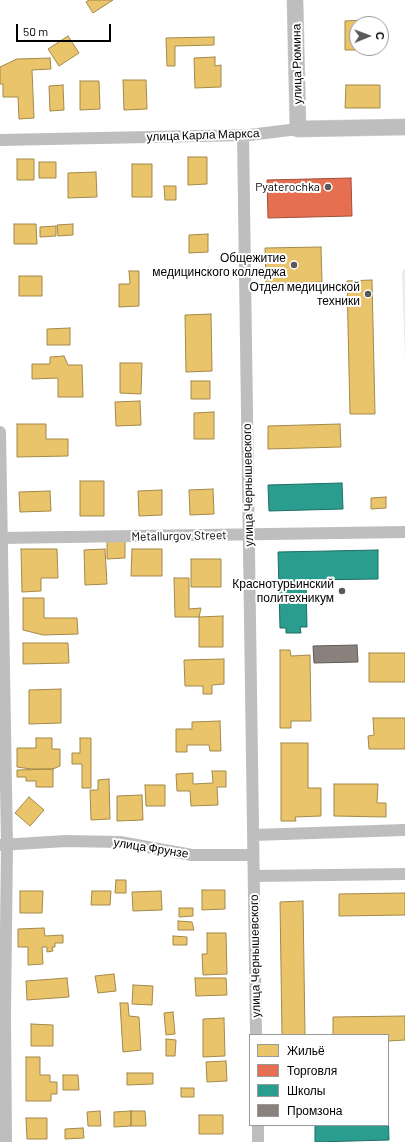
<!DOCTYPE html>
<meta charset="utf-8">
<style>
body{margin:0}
#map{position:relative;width:405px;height:1142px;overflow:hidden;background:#fff;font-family:Barlow,sans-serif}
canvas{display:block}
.legend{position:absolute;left:249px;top:1034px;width:140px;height:92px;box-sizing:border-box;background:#fff;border:1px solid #999;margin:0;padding:5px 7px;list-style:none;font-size:12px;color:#000}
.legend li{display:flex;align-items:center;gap:8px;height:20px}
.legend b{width:20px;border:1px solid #999}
.north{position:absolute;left:349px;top:16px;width:40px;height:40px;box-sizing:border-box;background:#fff;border:1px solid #999;border-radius:50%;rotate:89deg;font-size:11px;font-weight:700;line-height:16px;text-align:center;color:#000}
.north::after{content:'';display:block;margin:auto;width:14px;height:18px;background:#595959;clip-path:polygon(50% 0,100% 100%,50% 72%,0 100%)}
.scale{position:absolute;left:16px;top:24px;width:95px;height:18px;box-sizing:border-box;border:2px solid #000;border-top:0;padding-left:5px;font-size:12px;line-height:14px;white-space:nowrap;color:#000;-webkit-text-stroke:3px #fff;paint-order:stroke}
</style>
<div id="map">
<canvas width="405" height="1142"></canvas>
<ul class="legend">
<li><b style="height:11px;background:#e9c46a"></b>Жильё</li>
<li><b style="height:11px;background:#e76f51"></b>Торговля</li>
<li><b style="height:11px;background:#2a9d8f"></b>Школы</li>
<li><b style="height:11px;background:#8a817c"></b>Промзона</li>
</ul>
<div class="north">С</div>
<div class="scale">50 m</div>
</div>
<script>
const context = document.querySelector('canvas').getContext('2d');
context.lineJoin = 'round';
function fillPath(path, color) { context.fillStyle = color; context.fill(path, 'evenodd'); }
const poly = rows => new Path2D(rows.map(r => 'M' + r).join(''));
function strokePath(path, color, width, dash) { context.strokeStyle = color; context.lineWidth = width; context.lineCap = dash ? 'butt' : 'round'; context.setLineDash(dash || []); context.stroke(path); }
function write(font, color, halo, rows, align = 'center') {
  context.font = font + ' Barlow,sans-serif'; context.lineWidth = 4; context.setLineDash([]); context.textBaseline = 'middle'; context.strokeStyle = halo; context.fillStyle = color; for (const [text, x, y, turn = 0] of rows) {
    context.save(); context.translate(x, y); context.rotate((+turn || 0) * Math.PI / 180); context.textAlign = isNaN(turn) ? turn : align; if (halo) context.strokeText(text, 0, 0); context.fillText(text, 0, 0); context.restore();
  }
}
const green = poly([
 [405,268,405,361,402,272]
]);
const homes = poly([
 [89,0,113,0,93,13,86,2,89,0],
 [364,20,364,24,357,24,357,48,364,48,364,50,345,50,345,21,364,20],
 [68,36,79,53,59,66,48,49,68,36],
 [214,37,214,45,175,46,175,66,167,66,166,38,214,37],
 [215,57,215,66,221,65,221,87,195,88,194,58,215,57],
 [50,58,51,69,32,70,34,118,19,119,18,97,3,97,3,84,0,84,0,67,17,59,50,58],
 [123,80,146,80,147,109,124,110,123,80],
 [80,81,99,81,100,109,80,110,80,81],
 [63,85,64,110,50,111,49,86,63,85],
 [346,85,380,85,380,108,345,108,346,85],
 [188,157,207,157,207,184,188,185,188,157],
 [17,159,34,159,34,180,17,180,17,159],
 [39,162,56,162,56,178,39,178,39,162],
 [132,164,152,164,152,197,132,197,132,164],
 [96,172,97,197,68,198,68,173,96,172],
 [164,186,176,186,176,200,165,200,164,186],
 [14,224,36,224,37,244,14,244,14,224],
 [73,224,73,235,58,236,57,225,73,224],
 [56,226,56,236,40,237,40,227,56,226],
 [208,234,208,252,189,253,189,235,208,234],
 [321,247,322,282,266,284,265,248,321,247],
 [129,271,139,271,139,306,119,307,119,284,130,284,129,271],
 [19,276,42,276,42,296,19,296,19,276],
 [372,280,375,414,350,414,347,281,372,280],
 [211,314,212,371,186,372,185,315,211,314],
 [70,328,70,345,47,345,47,329,70,328],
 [64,356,68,365,82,365,83,397,58,397,58,378,32,379,32,364,50,364,50,357,64,356],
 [120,363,142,363,141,394,120,393,120,363],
 [191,381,210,381,210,399,191,399,191,381],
 [140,401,141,425,116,426,115,402,140,401],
 [214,412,214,439,194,439,194,413,214,412],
 [17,424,46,424,46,439,68,439,68,456,17,457,17,424],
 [340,424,341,447,268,449,268,426,340,424],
 [80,481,104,481,104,516,80,516,80,481],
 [213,489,214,514,190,515,189,490,213,489],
 [162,490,162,515,139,516,138,491,162,490],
 [50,491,51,511,20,512,19,492,50,491],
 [386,497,386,508,371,509,371,498,386,497],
 [125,537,125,558,107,559,107,538,125,537],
 [21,549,57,549,58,578,41,578,41,591,22,592,21,549],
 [105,549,107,584,85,585,84,550,105,549],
 [132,549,162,549,162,576,131,576,132,549],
 [191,559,221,559,221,587,191,587,191,559],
 [174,578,189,578,189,609,201,608,199,617,175,617,174,578],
 [23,598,44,598,44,618,77,618,78,634,43,635,23,630,23,598],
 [223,616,223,647,199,647,199,617,223,616],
 [23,643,68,643,69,663,23,664,23,643],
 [280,650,290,650,291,656,310,655,311,721,291,721,291,728,280,728,280,650],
 [369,653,405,653,405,682,369,682,369,653],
 [224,659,224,684,212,685,212,694,203,694,203,686,185,686,184,660,224,659],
 [61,689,61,723,29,724,29,690,61,689],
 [373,718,405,718,405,749,369,749,368,736,374,735,373,718],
 [220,721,221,751,210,751,209,745,187,745,187,752,176,752,176,729,192,729,192,722,220,721],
 [36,738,52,738,52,749,60,749,60,766,53,769,31,769,17,767,17,748,36,748,36,738],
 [80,738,91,738,91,788,82,788,82,764,72,764,72,753,80,753,80,738],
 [281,743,308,743,308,788,321,788,321,816,295,817,296,821,281,821,281,743],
 [53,769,53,787,36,787,36,781,26,781,26,777,17,777,17,770,53,769],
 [212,771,226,771,226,787,217,787,218,805,191,806,190,791,177,791,176,774,193,773,193,784,213,783,212,771],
 [109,779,110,819,91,820,90,790,98,790,98,780,109,779],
 [334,784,378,784,377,803,386,803,386,817,334,816,334,784],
 [145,785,165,785,165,806,146,806,145,785],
 [142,795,143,820,117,821,117,796,142,795],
 [29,797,44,810,30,826,15,813,29,797],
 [116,880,126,880,126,893,115,893,116,880],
 [202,890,225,890,225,909,202,910,202,890],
 [20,891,43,891,42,913,20,913,20,891],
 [92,891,111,891,110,905,91,905,92,891],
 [161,891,162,910,133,911,132,892,161,891],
 [405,893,405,915,339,916,339,894,405,893],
 [303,901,305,1035,282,1035,280,902,303,901],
 [179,908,193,908,193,916,179,917,179,908],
 [178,921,192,922,194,930,178,930,178,921],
 [44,928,45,936,63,935,63,943,55,943,55,947,52,947,53,951,47,952,47,947,42,947,43,964,28,965,28,947,18,947,18,929,44,928],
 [207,933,226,933,227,974,203,975,202,954,207,954,207,933],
 [173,936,187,937,187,945,173,945,173,936],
 [114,974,116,991,98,993,95,976,114,974],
 [67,978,69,997,27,1000,26,981,67,978],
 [195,978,226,978,227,995,196,996,195,978],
 [133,985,153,986,152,1005,132,1004,133,985],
 [120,1003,128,1003,129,1016,139,1017,141,1050,123,1052,120,1003],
 [173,1012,175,1034,166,1035,164,1013,173,1012],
 [405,1016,405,1040,388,1041,388,1035,333,1035,333,1017,405,1016],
 [224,1018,225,1056,203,1057,203,1019,224,1018],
 [31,1024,53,1025,53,1046,31,1046,31,1024],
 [166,1039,176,1040,175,1056,166,1056,166,1039],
 [26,1057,40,1057,40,1075,50,1075,50,1082,57,1082,57,1094,51,1094,51,1101,26,1101,26,1057],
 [226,1061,227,1081,207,1082,206,1062,226,1061],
 [127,1073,153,1073,153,1084,127,1085,127,1073],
 [63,1075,78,1075,79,1090,63,1090,63,1075],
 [181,1088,194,1088,194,1097,181,1097,181,1088],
 [100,1111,101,1126,88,1126,87,1112,100,1111],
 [131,1111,131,1126,114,1127,114,1112,131,1111],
 [131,1111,145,1111,146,1126,131,1126,131,1111],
 [199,1115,223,1115,223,1134,199,1134,199,1115],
 [26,1118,47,1118,47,1139,27,1139,26,1118],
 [83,1128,84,1138,65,1139,65,1129,83,1128]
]);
const shops = poly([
 [351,178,352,216,268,218,267,180,351,178]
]);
const schools = poly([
 [342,483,343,509,269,511,268,485,342,483],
 [378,550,378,579,306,580,307,627,300,627,301,633,286,633,286,628,280,628,278,552,378,550],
 [388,1108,389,1140,315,1142,315,1125,388,1125,388,1108]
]);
const industry = poly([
 [357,645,358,662,314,663,313,646,357,645]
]);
const minor = poly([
 [243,135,256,1035],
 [0,140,249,135,298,129],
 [0,432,7,845,5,1014,6,1142],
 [0,538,405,532],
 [253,835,405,830],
 [0,845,66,841,120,842,192,855,253,855],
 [254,876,405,874],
 [258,1125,258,1142]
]);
const major = poly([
 [295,0,298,129,405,127]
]);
const markers = [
 [328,187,4,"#595959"],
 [294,265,4,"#595959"],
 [368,294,4,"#595959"],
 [342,591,4,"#595959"]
];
const streetNames = [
 ["улица Рюмина",297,64,-91],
 ["улица Карла Маркса",203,135,-2],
 ["улица Чернышевского",248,485,-91],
 ["Metallurgov Street",179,536,-1],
 ["улица Фрунзе",151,848,9],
 ["улица Чернышевского",255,956,-91]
];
const poiNames = [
 ["Pyaterochka",320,187],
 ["Общежитие",286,258],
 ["медицинского колледжа",286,272],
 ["Отдел медицинской",360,287],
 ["техники",360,301],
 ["Краснотурьинский",334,584],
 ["политехникум",334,598]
];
fillPath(green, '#ebebeb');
fillPath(homes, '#e9c46a');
strokePath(homes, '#a3894a', 1);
fillPath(shops, '#e76f51');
strokePath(shops, '#a24e39', 1);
fillPath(schools, '#2a9d8f');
strokePath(schools, '#1d6e64', 1);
fillPath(industry, '#8a817c');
strokePath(industry, '#615a57', 1);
strokePath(major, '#dbdbdb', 17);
strokePath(minor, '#bebebe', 12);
strokePath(major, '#bebebe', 16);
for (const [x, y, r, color] of markers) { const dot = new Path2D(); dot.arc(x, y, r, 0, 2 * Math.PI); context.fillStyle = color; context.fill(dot); strokePath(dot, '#fff', 1.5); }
write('12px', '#000', '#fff', streetNames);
write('12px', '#000', '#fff', poiNames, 'right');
</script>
